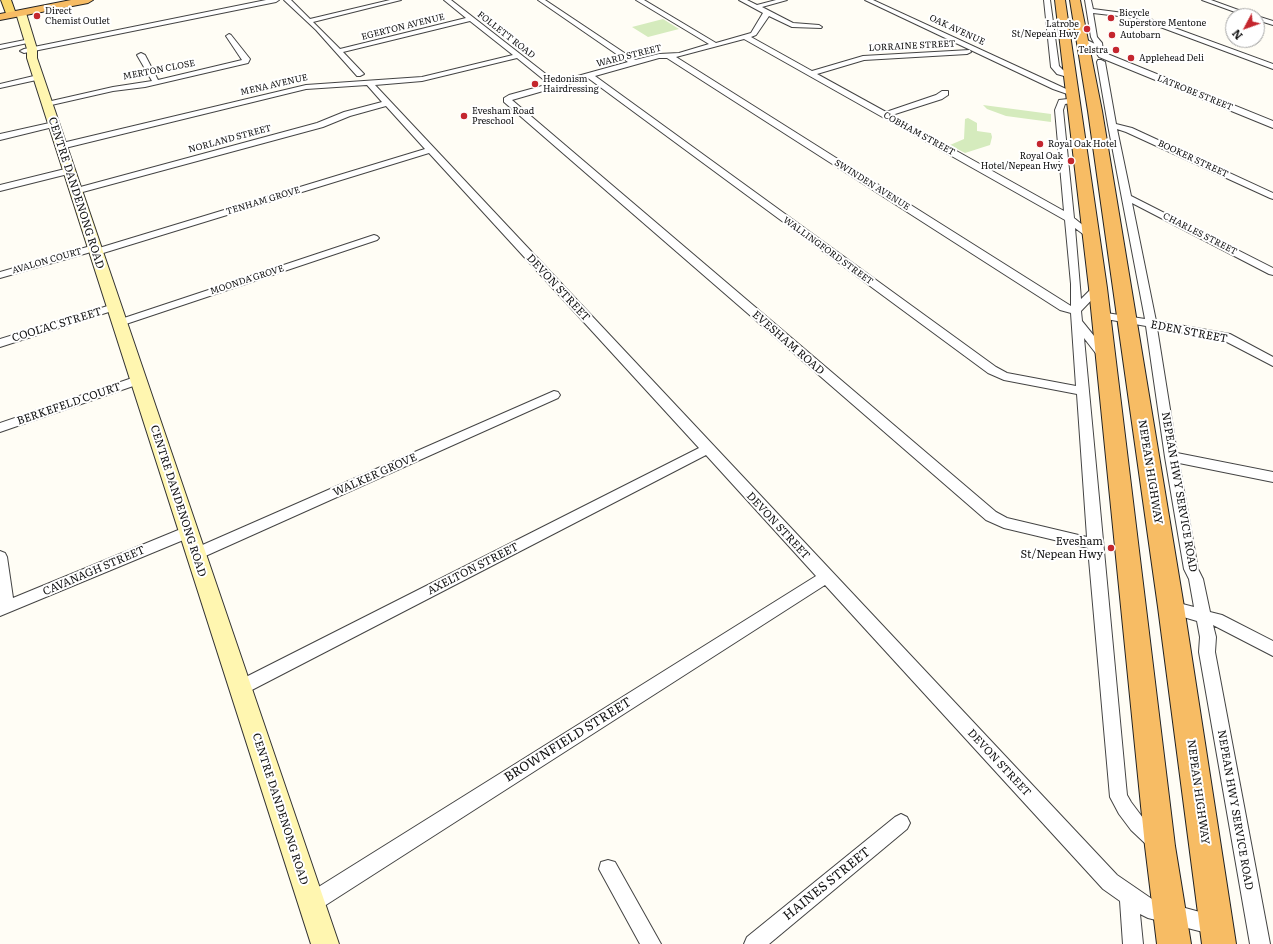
<!DOCTYPE html>
<style>
body{margin:0}
#map{position:relative;width:1273px;height:944px;overflow:hidden;background:#fffdf5;font-family:Literata,serif}
canvas{display:block}
.north{position:absolute;left:1225px;top:8px;width:40px;height:40px;box-sizing:border-box;background:#fff;border:1px solid #a0a0a0;border-radius:50%;rotate:229deg;font-size:11px;font-weight:700;line-height:16px;text-align:center;color:#111}
.north::after{content:'';display:block;margin:auto;width:14px;height:18px;background:#c4262e;clip-path:polygon(50% 0,100% 100%,50% 72%,0 100%)}
</style>
<div id="map">
<canvas width="1273" height="944"></canvas>
<div class="north">N</div>
</div>
<script>
const context = document.querySelector('canvas').getContext('2d');
context.lineJoin = 'round';
function fillPath(path, color) { context.fillStyle = color; context.fill(path, 'evenodd'); }
const poly = rows => new Path2D(rows.map(r => 'M' + r).join(''));
function strokePath(path, color, width, dash) { context.strokeStyle = color; context.lineWidth = width; context.lineCap = dash ? 'butt' : 'round'; context.setLineDash(dash || []); context.stroke(path); }
function write(font, color, halo, rows, align = 'center') {
  context.font = font + ' Literata,serif'; context.lineWidth = 4; context.setLineDash([]); context.textBaseline = 'middle'; context.strokeStyle = halo; context.fillStyle = color; for (const [text, x, y, turn = 0] of rows) {
    context.save(); context.translate(x, y); context.rotate((+turn || 0) * Math.PI / 180); context.textAlign = isNaN(turn) ? turn : align; if (halo) context.strokeText(text, 0, 0); context.fillText(text, 0, 0); context.restore();
  }
}
const green = poly([
 [663,19,679,29,648,37,632,27],
 [983,105,1051,114,1051,122,1006,116,987,109],
 [968,118,977,123,977,131,991,133,992,137,990,145,965,153,950,145,964,139,965,119]
]);
const minor = poly([
 [266,0,279,0,276,2,24,53,20,51,24,49,266,0],
 [284,0,291,0,310,19,390,0,401,0,313,22,340,49,466,18,444,0,451,0,556,82,628,62,538,0,545,0,635,60,659,54,679,53,709,44,636,0,644,0,716,43,751,33,763,13,739,0,747,0,757,5,776,0,787,0,762,7,793,23,819,25,822,27,821,28,792,27,769,16,756,35,751,37,812,71,863,56,970,50,971,52,967,54,864,60,817,74,886,112,936,95,942,91,948,91,948,95,942,99,892,115,1064,211,1055,110,1059,100,1077,98,1077,102,1065,104,1063,110,1074,218,1095,235,1090,238,1087,237,1075,228,1081,299,1094,286,1102,286,1103,288,1081,311,1082,321,1111,357,1109,360,1105,361,1101,360,1084,338,1126,785,1127,795,1131,802,1143,818,1162,836,1165,842,1162,848,1156,851,1150,848,1131,830,1119,814,1110,797,1088,548,1004,528,986,520,504,102,504,98,509,95,549,84,517,58,422,81,375,85,1117,875,1152,899,1222,918,1225,925,1222,932,1215,935,1148,918,1140,914,1143,944,1123,944,1120,901,1103,889,825,585,318,910,311,912,304,910,302,903,304,896,816,576,706,455,246,693,240,695,234,693,232,688,234,683,699,448,429,153,100,254,92,254,91,252,0,278,0,272,94,245,99,248,425,149,386,106,350,116,323,127,79,193,76,194,71,191,73,189,317,123,344,112,382,102,367,85,306,89,61,149,58,148,57,146,58,144,306,85,422,77,513,55,470,21,343,52,364,74,360,76,357,76,316,30,284,0],
 [744,39,1065,220,1071,284,1071,306,676,57,744,39],
 [659,58,667,58,1060,310,1071,313,1076,386,1007,373,996,367,595,76,659,58],
 [588,78,988,373,1004,380,1077,394,1087,537,1007,518,996,512,512,100,588,78],
 [865,0,873,0,1077,94,1073,96,1053,89,865,0],
 [1044,0,1050,0,1059,66,1063,70,1074,74,1074,78,1071,78,1057,74,1051,67,1044,0],
 [1085,0,1091,0,1093,9,1139,15,1273,64,1273,69,1136,18,1093,13,1097,37,1102,43,1103,51,1099,53,1096,53,1094,43,1091,37,1085,0],
 [1202,0,1211,0,1255,16,1246,16,1202,0],
 [1257,16,1273,21,1273,25,1257,20,1257,16],
 [229,34,231,35,250,59,248,63,145,87,113,91,47,106,43,104,47,102,113,87,152,81,137,55,141,53,145,55,158,80,242,60,226,36,229,34],
 [30,39,32,40,32,42,0,49,0,45,30,39],
 [1098,60,1101,60,1105,62,1116,124,1132,128,1273,193,1273,199,1270,198,1126,132,1117,129,1131,196,1273,268,1273,275,1269,274,1132,203,1156,321,1230,334,1273,357,1273,366,1223,340,1157,328,1177,453,1273,472,1273,482,1179,463,1198,569,1203,579,1210,612,1222,615,1273,641,1273,656,1213,625,1216,637,1215,652,1270,944,1250,944,1199,652,1200,637,1197,621,1166,612,1164,607,1166,602,1171,601,1194,607,1189,579,1184,569,1165,457,1146,326,1100,318,1095,315,1100,312,1145,319,1108,125,1097,62,1098,60],
 [38,75,41,75,41,79,0,88,0,84,38,75],
 [54,122,57,122,57,126,0,140,0,134,54,122],
 [69,168,72,169,73,171,72,173,0,191,0,185,69,168],
 [374,235,377,236,379,238,377,240,123,325,115,325,114,323,115,321,374,235],
 [114,304,119,307,118,309,0,347,0,339,114,304],
 [138,376,142,377,144,380,142,383,0,432,0,423,138,376],
 [554,391,558,392,560,395,558,398,201,558,196,560,191,558,189,554,191,550,554,391],
 [188,526,193,528,195,532,193,536,0,616,0,551,5,553,7,557,13,598,188,526],
 [901,814,907,817,910,823,907,829,769,944,744,944,747,937,895,817,901,814],
 [608,860,615,862,661,944,640,944,599,869,601,862,608,860]
]);
const tertiary = poly([
 [1083,38,1101,47,1105,53,1273,121,1273,128,1099,57,1095,51,1080,43,1078,41,1083,38]
]);
const secondary = poly([
 [21,10,26,13,37,49,37,58,339,944,311,944,27,58,27,49,16,13,21,10]
]);
const primary = poly([
 [1,0,11,0,16,14,15,16,7,16,1,0]
]);
const trunk = poly([
 [71,0,93,0,88,3,0,20,0,14,71,0],
 [1055,0,1065,0,1107,288,1175,846,1191,944,1157,944,1145,846,1089,288,1055,0],
 [1070,0,1080,0,1102,111,1184,607,1236,944,1202,944,1158,607,1088,111,1070,0]
]);
const markers = [
 [37,16,4,"#c4262e"],
 [1111,18,4,"#c4262e"],
 [1087,29,4,"#c4262e"],
 [1112,35,4,"#c4262e"],
 [1116,50,4,"#c4262e"],
 [1131,58,4,"#c4262e"],
 [535,84,4,"#c4262e"],
 [464,116,4,"#c4262e"],
 [1040,144,4,"#c4262e"],
 [1071,161,4,"#c4262e"],
 [1111,548,4,"#c4262e"]
];
const farPoinames = [
 ["Direct",45,11],
 ["Chemist Outlet",45,21],
 ["Bicycle",1119,13],
 ["Superstore Mentone",1119,23],
 ["Latrobe",1079,24,"right"],
 ["St/Nepean Hwy",1079,34,"right"],
 ["Autobarn",1120,35],
 ["Telstra",1108,50,"right"],
 ["Applehead Deli",1139,58],
 ["Hedonism",543,79],
 ["Hairdressing",543,89],
 ["Evesham Road",472,111],
 ["Preschool",472,121],
 ["Royal Oak Hotel",1048,144],
 ["Royal Oak",1063,156,"right"],
 ["Hotel/Nepean Hwy",1063,166,"right"]
];
const farStreetnames = [
 ["EGERTON AVENUE",403,27,-14],
 ["OAK AVENUE",957,30,25],
 ["FOLLETT ROAD",506,35,38],
 ["LORRAINE STREET",912,46,-3],
 ["WARD STREET",629,56,-14],
 ["MERTON CLOSE",159,70,-11],
 ["MENA AVENUE",274,85,-13],
 ["LATROBE STREET",1195,93,22],
 ["COBHAM STREET",919,134,29],
 ["NORLAND STREET",230,139,-15],
 ["BOOKER STREET",1193,159,25],
 ["SWINDEN AVENUE",872,185,32],
 ["TENHAM GROVE",263,201,-17],
 ["CHARLES STREET",1200,234,27],
 ["WALLINGFORD STREET",828,251,36],
 ["AVALON COURT",47,261,-16],
 ["MOONDA GROVE",247,280,-18]
];
const streetNames = [
 ["CENTRE DANDENONG ROAD",76,193,72],
 ["DEVON STREET",558,288,47],
 ["COOLAC STREET",57,325,-17],
 ["EDEN STREET",1189,332,11],
 ["EVESHAM ROAD",788,343,41],
 ["BERKEFELD COURT",69,404,-19],
 ["NEPEAN HIGHWAY",1150,472,81],
 ["WALKER GROVE",375,475,-24],
 ["NEPEAN HWY SERVICE ROAD",1179,492,80],
 ["CENTRE DANDENONG ROAD",178,501,72],
 ["DEVON STREET",778,526,47],
 ["AXELTON STREET",473,569,-27],
 ["CAVANAGH STREET",94,571,-23],
 ["DEVON STREET",999,763,47],
 ["NEPEAN HIGHWAY",1198,792,82],
 ["CENTRE DANDENONG ROAD",280,809,72],
 ["NEPEAN HWY SERVICE ROAD",1235,810,80]
];
const poiNames = [
 ["Evesham",1103,542],
 ["St/Nepean Hwy",1103,555]
];
const nearStreetnames = [
 ["BROWNFIELD STREET",568,740,-32],
 ["HAINES STREET",827,884,-39]
];
fillPath(green, '#d5ebbd');
strokePath(minor, '#444', 2);
strokePath(tertiary, '#444', 2);
strokePath(secondary, '#333', 2);
strokePath(primary, '#222', 2);
strokePath(trunk, '#222', 2);
fillPath(minor, '#fff');
fillPath(tertiary, '#fff');
fillPath(secondary, '#fff6b0');
fillPath(primary, '#f9d66b');
fillPath(trunk, '#f7bc64');
for (const [x, y, r, color] of markers) { const dot = new Path2D(); dot.arc(x, y, r, 0, 2 * Math.PI); context.fillStyle = color; context.fill(dot); strokePath(dot, '#fff', 1.5); }
write('9px', '#111', '#fff', farPoinames, 'left');
write('9px', '#111', '#fff', farStreetnames);
write('11px', '#111', '#fff', streetNames);
write('11px', '#111', '#fff', poiNames, 'right');
write('13px', '#111', '#fff', nearStreetnames);
</script>
